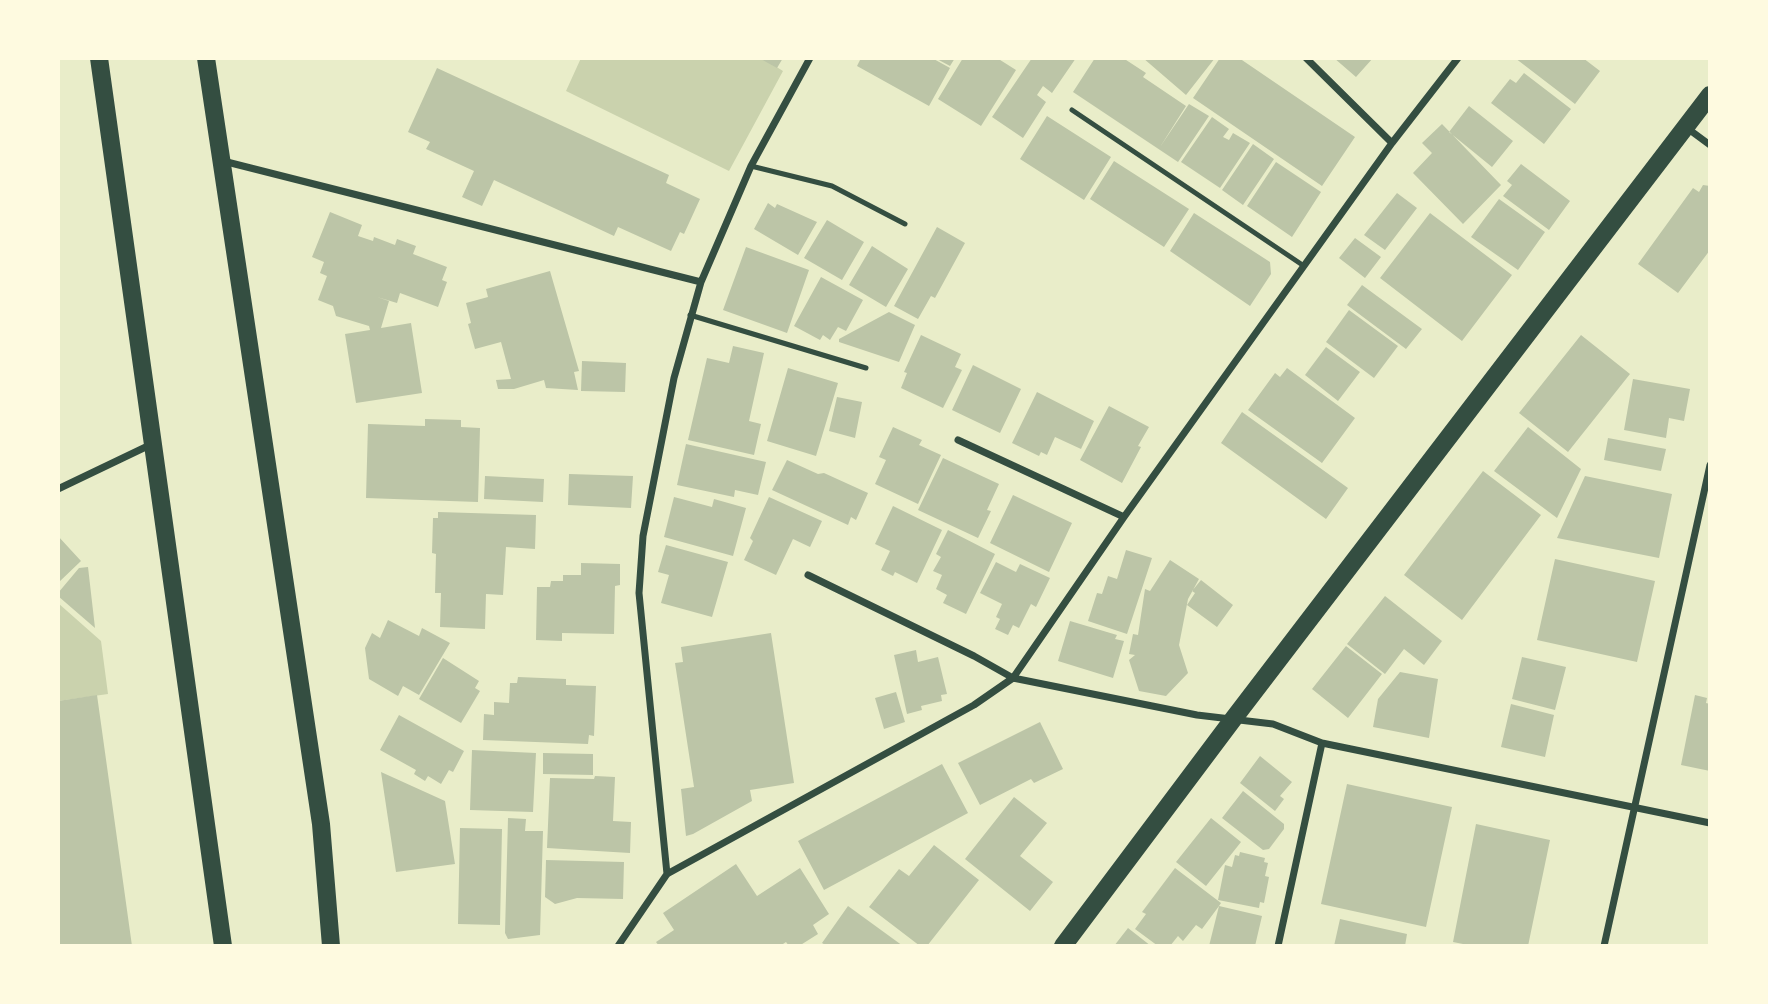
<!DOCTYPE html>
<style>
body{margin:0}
#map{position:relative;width:1768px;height:1004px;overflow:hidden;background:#e9edc9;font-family:Cabin,sans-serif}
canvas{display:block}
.frame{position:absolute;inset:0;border:60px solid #fefae0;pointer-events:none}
</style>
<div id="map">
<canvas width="1768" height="1004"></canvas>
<div class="frame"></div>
</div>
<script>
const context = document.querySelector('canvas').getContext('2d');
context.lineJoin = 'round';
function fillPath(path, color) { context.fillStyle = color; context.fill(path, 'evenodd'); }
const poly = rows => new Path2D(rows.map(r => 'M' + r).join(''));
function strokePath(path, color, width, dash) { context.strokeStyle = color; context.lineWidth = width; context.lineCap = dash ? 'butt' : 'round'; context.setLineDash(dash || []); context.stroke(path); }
const green = poly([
 [581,58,762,58,783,71,729,171,566,91],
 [58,603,101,641,108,694,58,701]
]);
const building = poly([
 [759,58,783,58,777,68],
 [861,58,932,58,950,68,929,106,857,66],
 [935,58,955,58,950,66],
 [963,58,997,58,1016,70,981,126,938,99],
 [1032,58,1076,58,1052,93,1043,86,1037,95,1046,102,1023,138,992,117],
 [1095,58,1123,58,1146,73,1143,77,1186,106,1160,147,1189,104,1209,116,1178,162,1073,92],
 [1143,58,1215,58,1186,95],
 [1220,58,1239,58,1355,137,1322,186,1193,98],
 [1334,58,1373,58,1356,77],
 [1515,58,1583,58,1600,71,1575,104],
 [437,68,669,175,666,183,700,199,684,234,680,232,671,251,618,227,614,236,494,180,482,206,462,197,474,171,426,149,430,142,408,132],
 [1524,73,1571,109,1544,144,1491,103,1510,79,1516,83],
 [1469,106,1513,141,1492,167,1449,132],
 [1047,116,1111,157,1084,200,1020,159],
 [1212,117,1229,129,1223,137,1229,140,1233,133,1250,143,1220,188,1181,162],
 [1442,124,1501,185,1463,224,1413,173,1432,153,1422,143],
 [1253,144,1274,159,1243,205,1222,190],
 [1114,161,1189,209,1164,247,1090,199],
 [1276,162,1321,192,1292,237,1247,206],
 [1521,164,1570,201,1549,230,1503,196,1512,185,1507,181],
 [1703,185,1710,186,1710,250,1678,293,1638,264,1693,188,1699,192],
 [1397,193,1417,208,1385,250,1364,235],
 [1499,199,1545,232,1518,270,1471,237],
 [768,203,775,208,777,204,817,222,798,255,754,229],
 [330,212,362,225,358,236,373,241,374,237,395,245,397,239,416,246,413,254,447,267,442,280,447,282,438,307,400,293,397,303,377,297,389,301,381,328,411,323,422,393,356,403,345,334,370,330,369,326,336,316,333,306,318,300,327,276,320,273,324,262,312,257],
 [1194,213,1270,262,1271,274,1250,306,1170,251],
 [1430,213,1512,275,1462,341,1380,278],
 [827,220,864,242,842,280,804,258],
 [937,227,965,243,935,298,931,296,918,319,894,306],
 [1355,238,1381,257,1365,278,1339,258],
 [872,246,908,269,886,307,849,285],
 [746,247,809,270,787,333,723,310],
 [550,271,579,371,574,372,578,390,546,388,544,380,514,389,498,389,496,380,511,379,501,342,475,349,468,324,471,323,466,303,488,297,486,289],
 [821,277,863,300,846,331,838,327,830,340,823,335,820,340,794,326],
 [1362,285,1422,329,1406,349,1347,305],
 [1349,310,1398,346,1374,378,1326,342],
 [889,312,915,325,899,362,839,342,839,339],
 [921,335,961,354,955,367,962,370,943,408,901,388,907,373,904,372],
 [1581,335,1630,374,1568,452,1519,413],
 [733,346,764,353,749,421,761,424,754,455,688,440,707,358,729,363],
 [1326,347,1360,372,1338,401,1305,375],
 [582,361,626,363,625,392,581,391],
 [973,365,1021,389,1000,433,952,410],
 [788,368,838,383,816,456,767,441],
 [1287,368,1355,418,1322,463,1248,410,1275,373,1280,377],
 [1633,379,1690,389,1684,421,1669,418,1666,438,1624,430],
 [1037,392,1094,421,1081,449,1055,437,1047,455,1041,452,1039,456,1012,443],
 [837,397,862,402,855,438,829,431],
 [1109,406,1149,427,1138,446,1141,447,1122,483,1080,460],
 [1242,412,1348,488,1326,519,1221,443],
 [425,419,461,420,461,427,480,428,478,502,366,498,368,424,425,426],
 [893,427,922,440,919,445,941,455,918,504,875,484,886,460,879,457],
 [1528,427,1581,469,1557,518,1494,471],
 [1608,438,1666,449,1661,471,1604,460],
 [686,444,766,462,758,495,735,490,734,497,677,485],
 [943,458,999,484,987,510,991,511,978,538,918,510],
 [787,460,818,474,824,473,868,493,856,520,851,517,848,525,772,490],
 [1483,471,1541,515,1462,620,1404,575],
 [569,474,633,476,631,508,568,505],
 [485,476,544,479,543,502,484,499],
 [1585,476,1672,494,1659,558,1557,538],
 [1013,495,1072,523,1049,572,990,543],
 [674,497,712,507,714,499,746,508,733,556,664,537],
 [769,497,822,521,810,547,793,539,776,575,744,560,753,541,750,538],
 [893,506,942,530,917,583,895,572,893,576,881,570,890,551,875,544],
 [438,512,536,515,535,549,506,547,503,595,486,594,485,629,440,627,441,593,435,593,436,554,432,553,433,518,438,518],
 [948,530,995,554,966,614,943,603,947,595,936,589,942,575,933,571,941,557,936,554],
 [58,536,81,561,58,583],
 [666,545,728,562,712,617,661,603,669,575,658,572],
 [1126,550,1152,558,1127,634,1088,621,1097,593,1102,594,1108,576,1117,579],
 [1555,559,1655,581,1637,662,1537,640],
 [1170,560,1199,579,1188,599,1179,645,1188,673,1166,696,1139,691,1129,660,1135,655,1129,654,1133,634,1138,635,1145,589,1150,591],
 [996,562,1016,572,1020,564,1050,578,1036,607,1031,604,1019,628,1013,625,1008,635,995,629,1000,619,996,617,1002,604,980,593],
 [581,563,620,564,620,585,615,586,614,634,562,633,562,641,536,640,537,587,550,587,551,581,563,581,563,575,581,575],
 [88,567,95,628,58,596,58,593,79,568],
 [1201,580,1233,605,1217,627,1187,605,1195,593,1192,591],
 [1385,596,1442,641,1424,665,1404,649,1385,674,1347,644],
 [388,620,419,636,422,628,450,643,419,695,403,686,398,696,369,679,365,648,372,633,380,638],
 [1070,621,1117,635,1115,639,1124,641,1113,678,1058,661],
 [771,633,794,783,750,790,752,801,693,834,686,836,681,789,694,787,675,663,683,662,681,647],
 [1346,646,1382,674,1348,718,1312,689],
 [916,650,918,662,938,657,947,694,941,695,942,701,921,706,922,710,907,714,894,655],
 [1522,657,1566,667,1555,710,1512,699],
 [443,658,479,681,475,688,480,691,461,723,419,699],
 [1400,672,1438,679,1429,738,1373,727,1378,699],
 [518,677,566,679,566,685,596,686,594,736,589,735,588,744,483,740,484,714,494,715,494,702,509,703,510,683,517,683],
 [896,692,905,722,884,729,875,698],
 [97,695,132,946,58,946,58,701],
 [1695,695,1707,698,1706,703,1710,704,1710,771,1681,765],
 [1511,704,1554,715,1545,757,1501,747],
 [399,715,464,751,453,772,449,770,441,784,428,776,425,781,414,774,416,770,380,750],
 [1040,722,1063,769,1034,783,1031,779,980,805,958,763],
 [472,750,536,753,533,812,470,810],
 [543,753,593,754,593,775,543,774],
 [1260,756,1292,782,1280,796,1284,799,1275,811,1240,783],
 [942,764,968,813,824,890,798,841],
 [381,772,445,801,455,864,396,872],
 [595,776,615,777,613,821,631,822,630,853,547,848,550,778,594,779],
 [1347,784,1452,807,1426,927,1321,904],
 [1243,791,1284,824,1284,829,1269,849,1263,850,1222,818],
 [1014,797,1047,823,1020,856,1053,882,1030,911,965,859],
 [508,818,526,819,525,831,543,831,540,935,508,939,505,933],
 [1211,818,1241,842,1206,886,1176,862],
 [1476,824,1550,840,1528,946,1473,946,1453,942],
 [460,828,502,829,500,925,458,924],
 [934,845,979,880,927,946,920,946,869,907,899,869,909,876],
 [1240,852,1265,858,1264,862,1268,863,1265,876,1269,877,1264,903,1260,902,1259,908,1218,900,1225,865,1232,867,1235,855,1239,856],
 [546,860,624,862,623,899,577,898,555,904,545,897],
 [736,864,757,896,800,868,829,914,813,925,818,934,799,946,789,946,786,942,780,946,659,946,656,942,674,930,663,913],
 [1175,868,1221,903,1219,906,1262,916,1255,946,1209,946,1219,906,1202,929,1196,925,1183,941,1178,936,1170,946,1158,946,1135,929,1146,914,1142,912],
 [848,906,903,946,827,946,822,943],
 [1340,919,1407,934,1405,946,1334,946],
 [1128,928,1151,946,1114,946]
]);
const service = poly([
 [1072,110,1304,266],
 [751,166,832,186,905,224],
 [690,315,866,368]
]);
const minor = poly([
 [1306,58,1392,143],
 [1687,128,1710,145],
 [223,161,701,282],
 [958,440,1124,517],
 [58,489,152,444],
 [808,575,974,656,1013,678,1197,715,1273,724,1322,743,1710,823],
 [667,874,639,593,643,536,674,378,701,282,751,166,810,58],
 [618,946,667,874,974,705,1013,678,1124,517,1392,143,1458,58],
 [1278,946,1322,743],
 [1604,946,1710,465]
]);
const primary = poly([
 [99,58,223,946],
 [206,58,321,824,331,946],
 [1063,946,1234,718,1710,95]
]);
fillPath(green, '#cad2ad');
fillPath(building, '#bcc5a7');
strokePath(service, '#344e41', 5);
strokePath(minor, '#344e41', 7);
strokePath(primary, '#344e41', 18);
</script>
